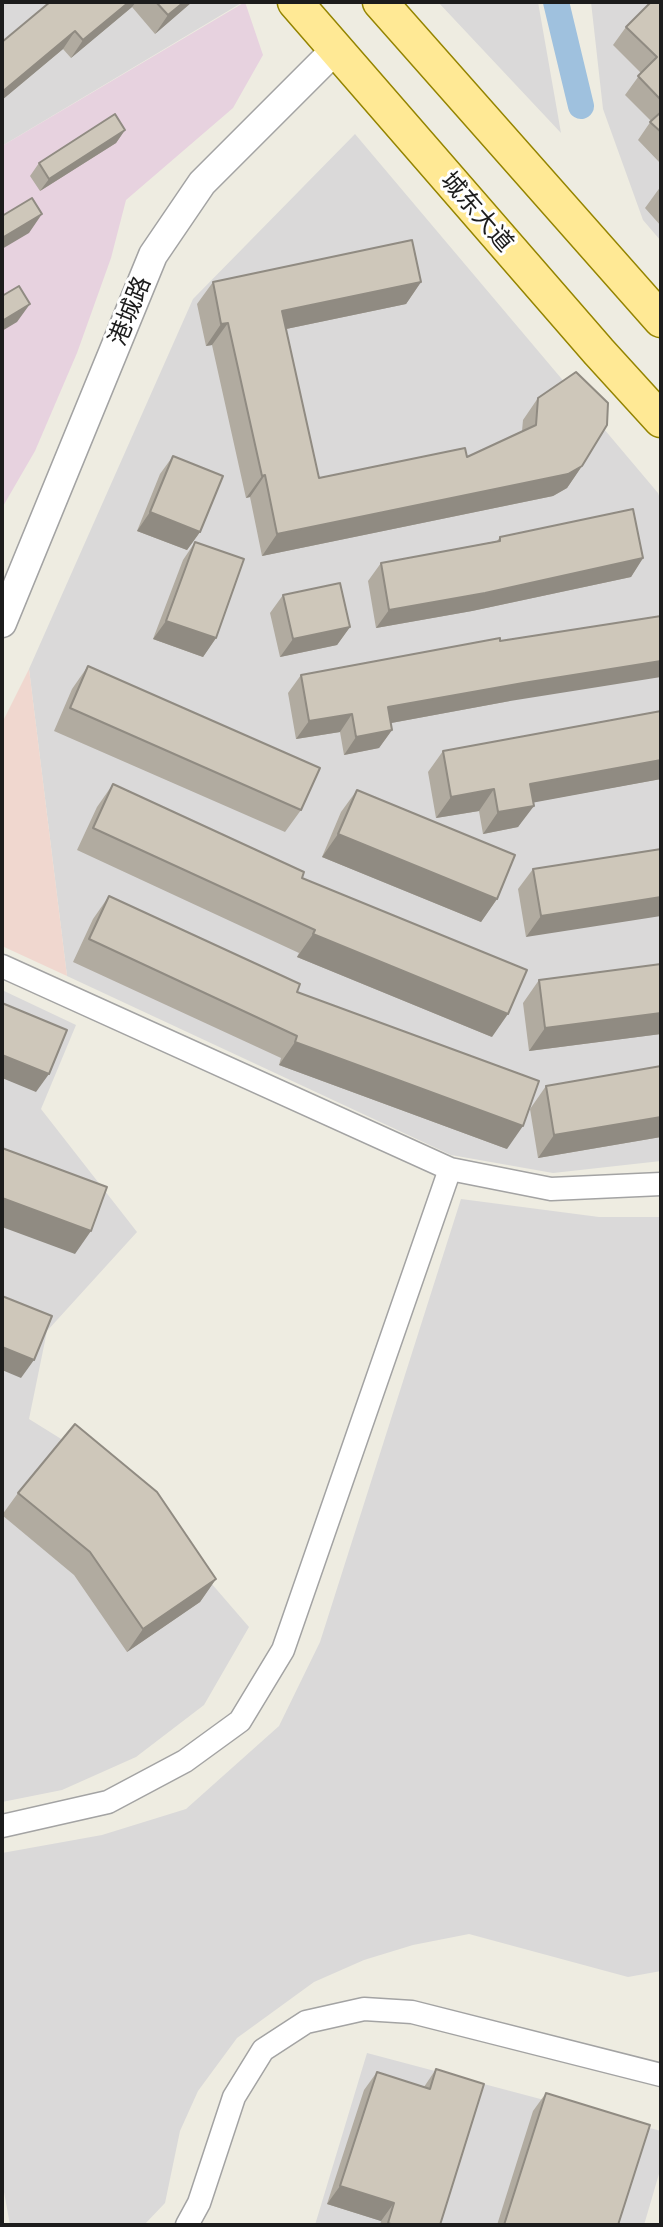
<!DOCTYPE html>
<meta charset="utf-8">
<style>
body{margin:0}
#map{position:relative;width:663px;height:2227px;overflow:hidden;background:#eeece1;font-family:"Asap Condensed",sans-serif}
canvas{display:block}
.frame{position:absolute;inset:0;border:4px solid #1c1c1c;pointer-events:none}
</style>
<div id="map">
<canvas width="663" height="2227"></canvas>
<div class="frame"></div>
</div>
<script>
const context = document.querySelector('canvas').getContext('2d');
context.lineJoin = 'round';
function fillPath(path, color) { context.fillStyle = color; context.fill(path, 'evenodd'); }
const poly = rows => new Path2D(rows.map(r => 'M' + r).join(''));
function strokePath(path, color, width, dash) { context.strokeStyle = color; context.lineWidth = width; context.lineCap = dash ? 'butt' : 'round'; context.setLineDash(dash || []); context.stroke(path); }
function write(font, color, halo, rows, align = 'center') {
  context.font = font + ' "Asap Condensed","Noto Sans SC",sans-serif'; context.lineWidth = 6; context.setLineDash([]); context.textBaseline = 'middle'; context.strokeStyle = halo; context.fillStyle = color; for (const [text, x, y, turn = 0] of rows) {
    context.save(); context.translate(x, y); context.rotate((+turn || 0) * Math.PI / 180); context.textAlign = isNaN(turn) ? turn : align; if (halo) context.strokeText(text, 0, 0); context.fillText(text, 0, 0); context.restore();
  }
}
const residential = poly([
 [2,2,243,2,2,146],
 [438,2,538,2,561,133],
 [591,2,661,2,661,241,643,220,603,109],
 [355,134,658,493,661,502,661,1161,553,1173,451,1155,67,976,29,669,193,299],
 [2,990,76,1025,41,1109,137,1232,47,1331,29,1419,116,1473,249,1627,204,1705,136,1757,62,1790,2,1802],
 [461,1199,599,1217,661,1217,661,1971,628,1977,469,1934,413,1945,364,1960,314,1982,237,2038,198,2091,180,2131,165,2203,144,2225,10,2225,2,2181,2,1853,102,1835,186,1809,279,1726,320,1642],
 [367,2053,661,2131,661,2167,644,2225,315,2225]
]);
const commercial = poly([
 [29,669,67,976,2,946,2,723]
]);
const industrial = poly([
 [245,2,263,55,233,108,126,200,111,258,77,353,35,451,2,508,2,146]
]);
const canal = poly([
 [556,2,581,106]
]);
const minor = poly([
 [2,966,450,1169,551,1189,661,1184],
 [2,1826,108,1802,185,1761,240,1721,283,1650,450,1169],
 [187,2225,199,2203,234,2097,263,2050,306,2022,364,2009,412,2012,661,2075]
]);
const tertiary = poly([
 [2,623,153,255,202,183,336,49]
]);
const primary = poly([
 [295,2,599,352,661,420],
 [380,2,661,320]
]);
const wall = poly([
 [61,2,192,2,155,34,132,7,71,58,63,49,2,100,2,42],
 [661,2,661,164,638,140,651,121,625,95,641,73,613,45,626,27],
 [125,130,116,143,40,191,30,176,39,163],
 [661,186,661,226,645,208],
 [213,282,421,282,406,304,286,329,319,478,467,457,522,431,523,420,538,398,582,466,567,488,553,496,262,556,250,497,246,498,212,345,206,346,197,304],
 [173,456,200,532,187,550,137,531,160,474],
 [500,537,643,558,631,577,472,611,376,628,368,581,381,563,497,541],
 [195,542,216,638,203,657,153,639,183,560],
 [283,595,350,627,337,645,280,657,270,613],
 [88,666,301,810,285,832,54,731,72,689],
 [301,675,510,701,391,723,392,730,379,748,344,755,340,732,296,739,288,693],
 [661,711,661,779,533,802,518,827,483,834,479,811,436,818,428,772,443,751],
 [113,784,302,878,492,1037,297,957,299,953,77,850,97,807],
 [357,790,497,899,481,922,322,857,341,812],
 [661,849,526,937,518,889,533,869],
 [109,896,297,992,507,1149,279,1065,281,1058,73,962,93,919],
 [661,964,661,1034,529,1051,523,1003,539,980],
 [661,1066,661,1137,538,1158,530,1109,546,1086],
 [18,1493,216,1579,200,1602,127,1652,74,1575,2,1515],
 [436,2069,440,2225,380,2225,381,2221,327,2204,364,2090,377,2072,424,2087],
 [546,2093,618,2225,497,2225,533,2111]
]);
const shadedWall = poly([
 [129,2,136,2,132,7,71,58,83,40],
 [184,2,192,2,155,34,168,15],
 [75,31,63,49,2,100,2,92],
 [125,130,116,143,40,191,49,179],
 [42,214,29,233,2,249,2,238],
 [421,282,406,304,267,333,282,311],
 [30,304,17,322,2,331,2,321],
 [228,323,212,345,206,346,221,324],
 [582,466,567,488,553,496,262,556,277,534],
 [265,475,250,497,246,498,262,476],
 [150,512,200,532,187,550,137,531],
 [643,558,631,577,472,611,376,628,389,610],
 [166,621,216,638,203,657,153,639],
 [350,627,337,645,280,657,293,639],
 [661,661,661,677,510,701,375,726,388,707,523,683],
 [352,714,340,732,296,739,309,721],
 [392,730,379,748,344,755,356,737],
 [661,760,661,779,515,806,530,784],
 [494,789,479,811,436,818,451,797],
 [534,806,518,827,483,834,498,812],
 [338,834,497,899,481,922,322,857],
 [661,897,661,916,526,937,541,916],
 [313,934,508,1014,492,1037,297,957],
 [661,1013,661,1034,529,1051,545,1028],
 [295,1042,523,1126,507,1149,279,1065],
 [2,1055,49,1074,36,1092,2,1078],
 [661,1117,661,1137,538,1158,554,1135],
 [2,1198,91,1231,75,1254,2,1227],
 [2,1347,34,1360,21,1378,2,1370],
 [216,1579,200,1602,127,1652,143,1629],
 [340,2186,394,2203,381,2221,327,2204]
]);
const building = poly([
 [50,2,129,2,83,40,75,31,2,92,2,42,50,2],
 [156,2,184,2,168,15,156,2],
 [651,2,661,2,661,100,638,76,657,57,626,27,651,2],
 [661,112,661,132,650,122,661,112],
 [115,114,125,130,49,179,39,163,115,114],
 [32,198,42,214,2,238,2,216,32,198],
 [412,240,421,282,282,311,319,478,465,448,467,457,536,425,538,398,576,372,608,403,607,425,582,466,568,474,277,534,265,475,262,476,228,323,221,324,213,282,412,240],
 [19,286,30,304,2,321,2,296,19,286],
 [173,456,223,476,200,532,150,512,173,456],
 [633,509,643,558,485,593,389,610,381,563,500,541,500,537,633,509],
 [195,542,244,559,216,638,166,621,195,542],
 [340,583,350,627,293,639,283,595,340,583],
 [661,616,661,661,523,683,388,707,392,730,356,737,352,714,309,721,301,675,500,638,500,641,661,616],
 [88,666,320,768,301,810,70,708,88,666],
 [661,711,661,760,530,784,534,806,498,812,494,789,451,797,443,751,661,711],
 [113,784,304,872,302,878,527,970,508,1014,313,934,315,930,93,828,113,784],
 [357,790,515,855,497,899,338,834,357,790],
 [661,849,661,897,541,916,533,869,661,849],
 [109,896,300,984,297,992,539,1081,523,1126,295,1042,297,1036,89,939,109,896],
 [661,964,661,1013,545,1028,539,980,661,964],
 [2,1003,67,1030,49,1074,2,1055,2,1003],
 [661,1066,661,1117,554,1135,546,1086,661,1066],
 [2,1148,107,1187,91,1231,2,1198,2,1148],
 [2,1296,52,1316,34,1360,2,1347,2,1296],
 [75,1424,157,1492,216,1579,143,1629,90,1552,18,1493,75,1424],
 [436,2069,484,2084,440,2225,393,2225,388,2223,394,2203,340,2186,377,2072,430,2089,436,2069],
 [546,2093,650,2125,618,2225,504,2225,546,2093]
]);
const streetNames = [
 ["城东大道",477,212,49],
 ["港城路",130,311,-68]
];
fillPath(residential, '#dad9d9');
fillPath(commercial, '#f0d7cf');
fillPath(industrial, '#e7d2df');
strokePath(canal, '#9fc1de', 26);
strokePath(minor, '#a3a3a3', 25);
strokePath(tertiary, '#a3a3a3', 31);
strokePath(primary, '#948400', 37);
strokePath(minor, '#fff', 22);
strokePath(tertiary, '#fff', 28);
strokePath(primary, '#ffe995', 34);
fillPath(wall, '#b1aba0');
fillPath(shadedWall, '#908b82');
fillPath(building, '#cec7ba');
strokePath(building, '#908b82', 2);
write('24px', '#1c1c1c', '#fff', streetNames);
</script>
